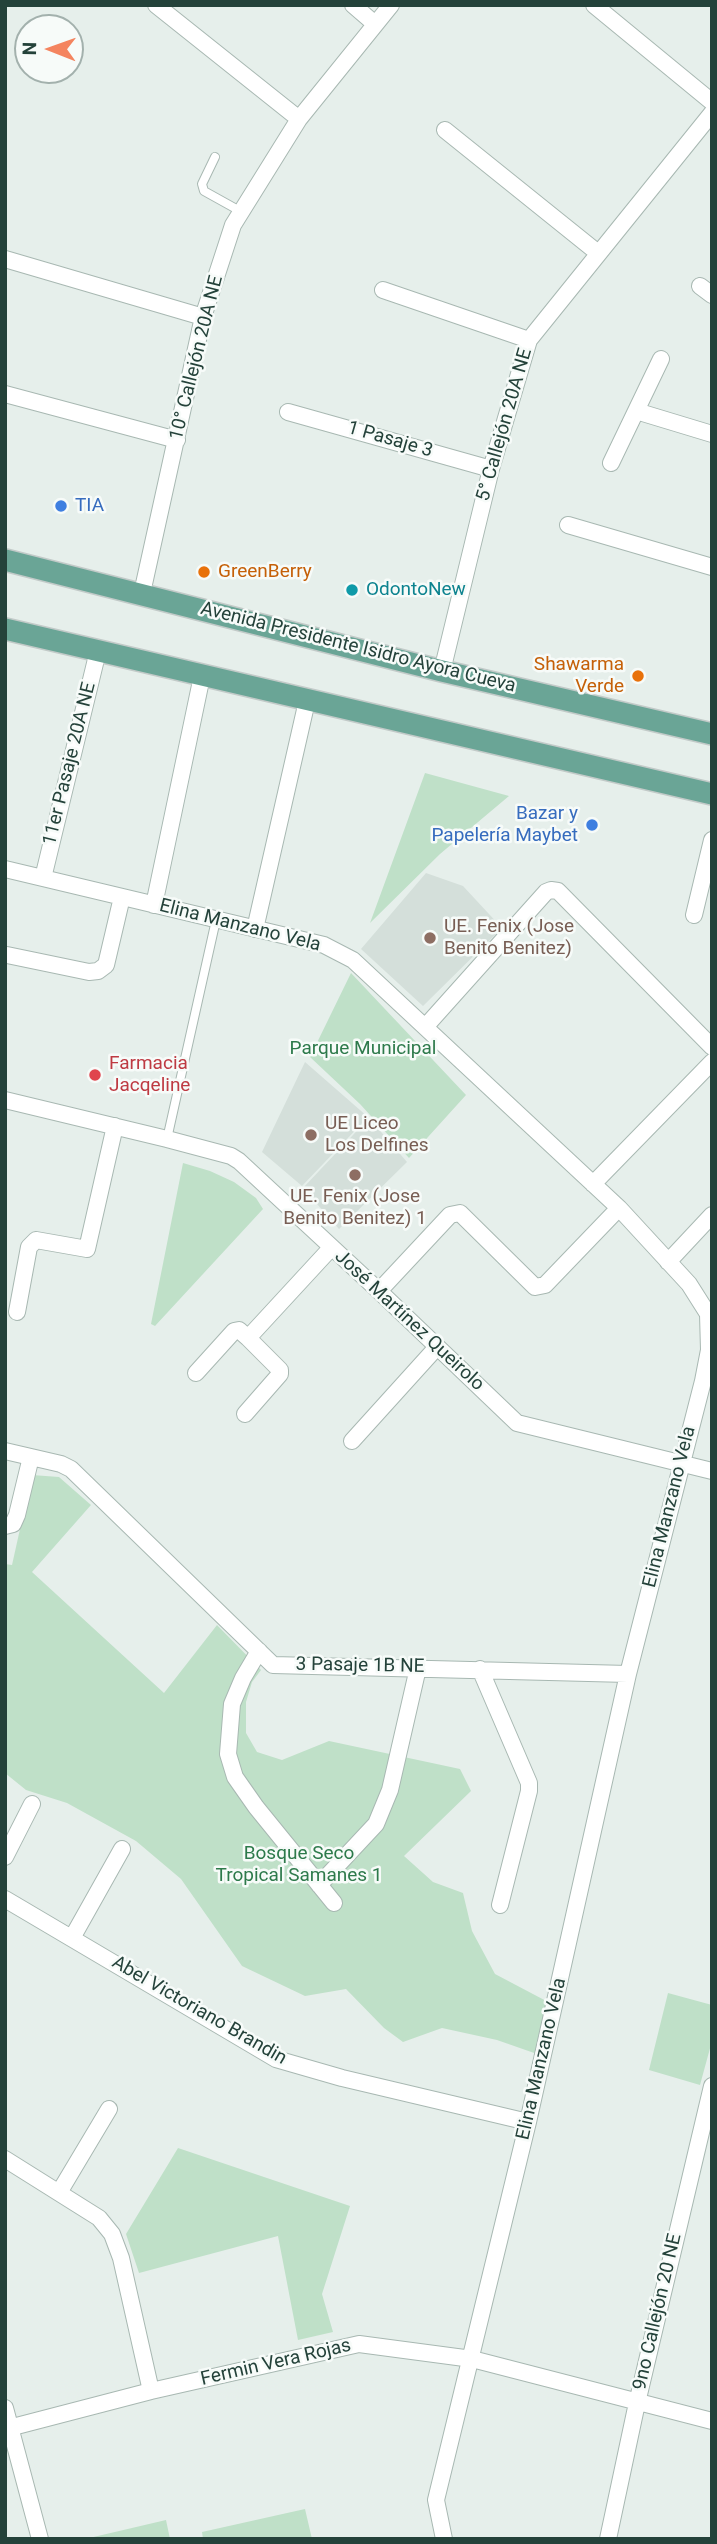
<!DOCTYPE html>
<meta charset="utf-8">
<style>
body{margin:0}
#map{position:relative;width:717px;height:2544px;overflow:hidden;background:#e6efeb;font-family:Roboto,sans-serif}
canvas{display:block}
.frame{position:absolute;inset:0;border:7px solid #24423a;pointer-events:none}
.north{position:absolute;left:14px;top:14px;width:70px;height:70px;box-sizing:border-box;background:#f7fbf9;border:2px solid #a3b1ad;border-radius:50%;rotate:271deg;font-size:19px;font-weight:700;line-height:28px;text-align:center;color:#24423a}
.north::after{content:'';display:block;margin:auto;width:24px;height:32px;background:#f4845f;clip-path:polygon(50% 0,100% 100%,50% 72%,0 100%)}
</style>
<div id="map">
<canvas width="717" height="2544"></canvas>
<div class="frame"></div>
<div class="north">N</div>
</div>
<script>
const context = document.querySelector('canvas').getContext('2d');
context.lineJoin = 'round';
function fillPath(path, color) { context.fillStyle = color; context.fill(path, 'evenodd'); }
const poly = rows => new Path2D(rows.map(r => 'M' + r).join(''));
function strokePath(path, color, width, dash) { context.strokeStyle = color; context.lineWidth = width; context.lineCap = dash ? 'butt' : 'round'; context.setLineDash(dash || []); context.stroke(path); }
function write(font, color, halo, rows, align = 'center') {
  context.font = font + ' Roboto,sans-serif'; context.lineWidth = 5; context.setLineDash([]); context.textBaseline = 'middle'; context.strokeStyle = halo; context.fillStyle = color; for (const [text, x, y, turn = 0] of rows) {
    context.save(); context.translate(x, y); context.rotate((+turn || 0) * Math.PI / 180); context.textAlign = isNaN(turn) ? turn : align; if (halo) context.strokeText(text, 0, 0); context.fillText(text, 0, 0); context.restore();
  }
}
const built = poly([
 [426,873,463,886,502,928,423,1006,361,949],
 [305,1062,368,1117,302,1186,262,1152],
 [369,1118,407,1162,339,1229,303,1188]
]);
const green = poly([
 [425,773,509,796,440,854,370,923],
 [351,973,466,1095,409,1158,360,1104,310,1057],
 [183,1163,210,1171,234,1182,256,1198,263,1209,155,1326,151,1324],
 [32,1475,59,1477,91,1505,32,1572,164,1693,217,1625,261,1670,252,1682,246,1702,246,1733,257,1752,282,1760,329,1741,460,1769,471,1791,404,1856,433,1882,463,1893,472,1931,495,1974,550,2003,537,2054,497,2040,442,2028,403,2042,384,2028,346,1989,305,1996,242,1966,181,1879,136,1841,67,1803,26,1790,5,1773,5,1564,12,1565],
 [668,1993,712,2005,712,2041,700,2085,649,2070],
 [178,2148,350,2206,322,2294,333,2332,298,2340,278,2236,139,2273,126,2234],
 [305,2509,312,2539,203,2539,202,2532],
 [166,2520,170,2539,85,2539]
]);
const lane = poly([
 [215,157,202,184,204,191,240,211],
 [167,1139,216,920]
]);
const street = poly([
 [156,5,299,119],
 [353,5,375,24],
 [594,5,712,102],
 [445,130,598,253],
 [5,259,203,317],
 [700,286,712,295],
 [383,290,529,340],
 [5,394,177,440],
 [636,411,712,434],
 [288,412,491,469],
 [611,463,661,359],
 [568,525,712,567],
 [142,593,203,317,233,225,299,119,391,5],
 [442,671,491,469,529,340,712,113],
 [5,869,324,945,353,960,619,1208,689,1284,708,1314,709,1350,703,1381,628,1674,528,2122,436,2500,444,2539],
 [43,878,98,651],
 [154,905,202,676],
 [694,915,712,840],
 [255,929,307,701],
 [7,955,89,972,98,971,106,965,122,897],
 [426,1026,546,892,551,890,558,891,712,1047],
 [5,1100,167,1139,231,1156,239,1161,379,1291,517,1423,712,1471],
 [593,1184,712,1062],
 [668,1262,712,1215],
 [379,1291,450,1215,460,1213,535,1287,545,1285,619,1208],
 [17,1312,29,1247,36,1240,87,1249,115,1126],
 [196,1373,234,1331,239,1330,248,1338],
 [245,1414,280,1374,280,1370,248,1338,331,1248],
 [352,1441,437,1347],
 [5,1451,61,1464,71,1469,273,1665,628,1674],
 [5,1526,13,1524,17,1515,31,1457],
 [259,1651,243,1678,232,1704,228,1754,235,1777,256,1807,334,1903],
 [480,1669,529,1783,529,1791,500,1905],
 [5,1857,32,1804],
 [319,1885,376,1824,390,1790,418,1668],
 [5,1899,276,2059,342,2078,528,2122],
 [72,1938,122,1849],
 [5,2159,99,2218,112,2234,121,2258,151,2391],
 [60,2191,109,2109],
 [5,2408,40,2539],
 [5,2429,151,2391,359,2344,472,2359,712,2421],
 [608,2539,637,2403,712,2086]
]);
const primary = poly([
 [5,560,442,671,712,734],
 [5,629,712,794]
]);
const markers = [
 [61,506,7,"#3f7fe0"],
 [204,572,7,"#e8710a"],
 [352,590,7,"#0f9aa8"],
 [638,676,7,"#e8710a"],
 [592,825,7,"#3f7fe0"],
 [430,938,7,"#8d6e63"],
 [95,1075,7,"#e0444e"],
 [311,1135,7,"#8d6e63"],
 [355,1175,7,"#8d6e63"]
];
const streetNames = [
 ["10° Callejón 20A NE",197,358,-76],
 ["5° Callejón 20A NE",505,425,-74],
 ["1 Pasaje 3",390,440,16],
 ["Avenida Presidente Isidro Ayora Cueva",358,648,14],
 ["11er Pasaje 20A NE",70,764,-76],
 ["Elina Manzano Vela",240,926,14],
 ["José Martínez Queirolo",409,1321,43],
 ["Elina Manzano Vela",670,1507,-76],
 ["3 Pasaje 1B NE",360,1666,1],
 ["Abel Victoriano Brandin",199,2011,30],
 ["Elina Manzano Vela",542,2059,-77],
 ["9no Callejón 20 NE",658,2312,-77],
 ["Fermin Vera Rojas",276,2363,-13]
];
const shopNames = [
 ["TIA",75,506],
 ["Bazar y",578,814,"right"],
 ["Papelería Maybet",578,836,"right"]
];
const foodNames = [
 ["GreenBerry",218,572],
 ["Shawarma",624,665,"right"],
 ["Verde",624,687,"right"]
];
const cultureNames = [
 ["OdontoNew",366,590]
];
const educationNames = [
 ["UE. Fenix (Jose",444,927],
 ["Benito Benitez)",444,949],
 ["UE Liceo",325,1124],
 ["Los Delfines",325,1146],
 ["UE. Fenix (Jose",355,1197,"center"],
 ["Benito Benitez) 1",355,1219,"center"]
];
const parkNames = [
 ["Parque Municipal",363,1049],
 ["Bosque Seco",299,1854],
 ["Tropical Samanes 1",299,1876]
];
const healthNames = [
 ["Farmacia",109,1064],
 ["Jacqeline",109,1086]
];
fillPath(built, '#d4dfda');
fillPath(green, '#bfe0c8');
strokePath(lane, '#a8b8b2', 10);
strokePath(street, '#a8b8b2', 18);
strokePath(primary, '#c2cac8', 24);
strokePath(lane, '#fff', 8);
strokePath(street, '#fff', 16);
strokePath(primary, '#6aa596', 21);
for (const [x, y, r, color] of markers) { const dot = new Path2D(); dot.arc(x, y, r, 0, 2 * Math.PI); context.fillStyle = color; context.fill(dot); strokePath(dot, '#f7fbf9', 2.5); }
write('19px', '#24423a', '#f7fbf9', streetNames);
write('19px', '#366cbe', '#f7fbf9', shopNames, 'left');
write('19px', '#c56008', '#f7fbf9', foodNames, 'left');
write('19px', '#0d838f', '#f7fbf9', cultureNames, 'left');
write('19px', '#785e54', '#f7fbf9', educationNames, 'left');
write('19px', '#2d7a4b', '#f7fbf9', parkNames);
write('19px', '#be3a42', '#f7fbf9', healthNames, 'left');
</script>
